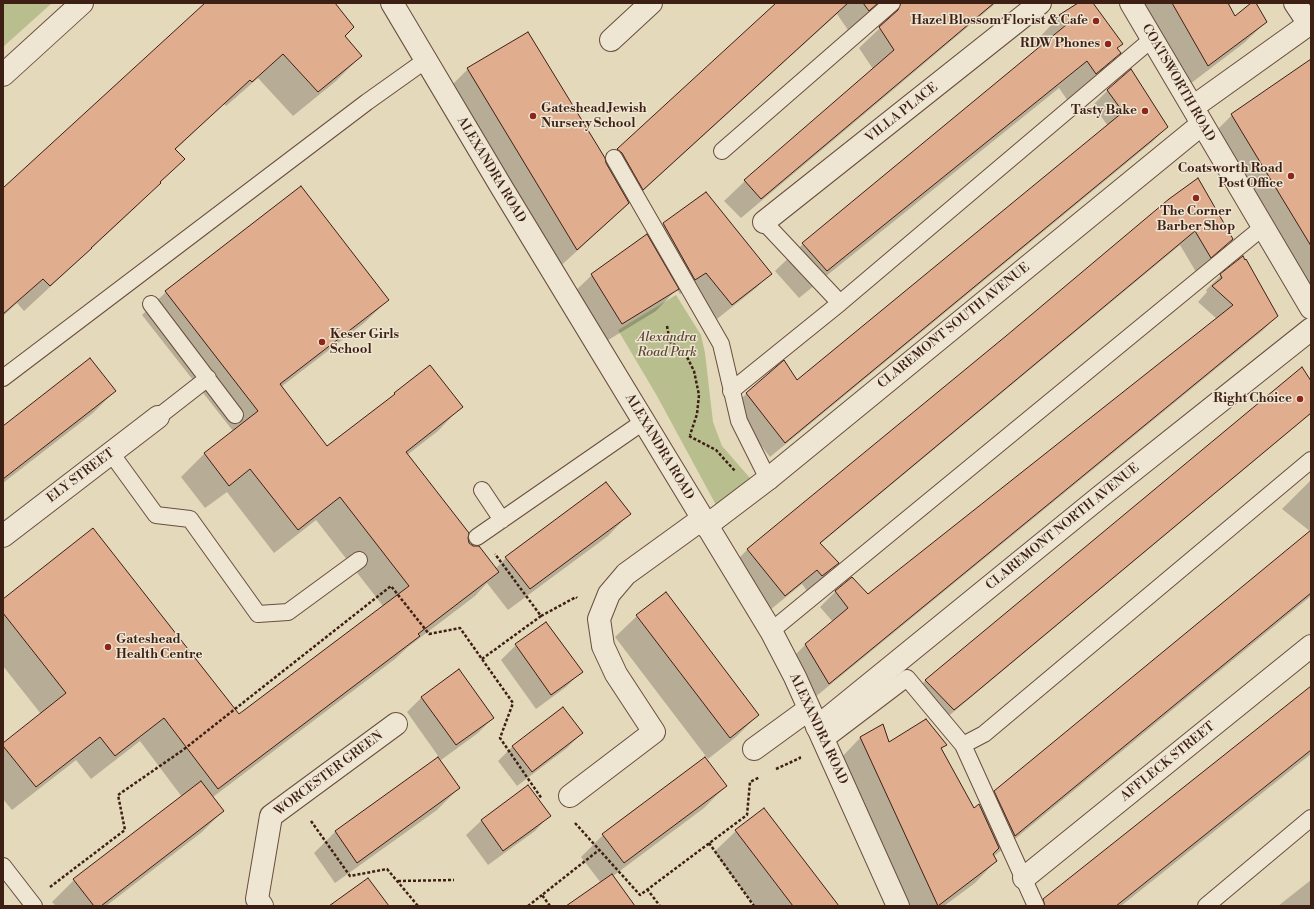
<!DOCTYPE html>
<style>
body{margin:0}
#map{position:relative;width:1314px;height:909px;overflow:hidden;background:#e5d9bc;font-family:"Libre Bodoni",serif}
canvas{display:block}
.frame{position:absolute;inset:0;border:4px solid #3e1f14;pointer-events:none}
</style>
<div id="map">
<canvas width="1314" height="909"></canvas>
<div class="frame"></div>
</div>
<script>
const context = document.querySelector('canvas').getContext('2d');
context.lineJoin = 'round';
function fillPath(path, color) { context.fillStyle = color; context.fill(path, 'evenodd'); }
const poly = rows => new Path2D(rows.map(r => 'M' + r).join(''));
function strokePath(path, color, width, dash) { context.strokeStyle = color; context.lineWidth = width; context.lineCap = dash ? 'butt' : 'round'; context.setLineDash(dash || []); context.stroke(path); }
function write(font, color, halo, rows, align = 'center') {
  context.font = font + ' "Libre Bodoni",serif'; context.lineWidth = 3; context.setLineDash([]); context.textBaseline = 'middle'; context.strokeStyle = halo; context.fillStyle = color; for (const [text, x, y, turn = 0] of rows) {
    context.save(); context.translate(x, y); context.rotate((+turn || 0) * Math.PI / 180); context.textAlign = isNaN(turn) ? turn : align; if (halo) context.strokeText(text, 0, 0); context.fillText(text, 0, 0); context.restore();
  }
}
const green = poly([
 [3,3,52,3,3,47],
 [676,295,701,335,705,353,713,422,722,446,750,478,716,505,657,396,618,330]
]);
const shadow = poly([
 [206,3,334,3,343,36,361,56,336,81,293,116,258,78,226,106,224,104,175,150,183,159,135,208,65,273,24,311,17,303,3,316,3,188],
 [778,3,996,3,741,218,724,201,745,181,873,69,859,48,881,27,881,22,868,14,848,30,837,14,555,271,446,91,468,69,605,163],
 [1080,3,1092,3,1121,44,1116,49,1119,53,1092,81,1068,101,1059,88,799,298,775,271,803,244,1037,50,1033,44,1060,16],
 [1138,3,1227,3,1235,17,1253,3,1255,3,1266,22,1244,43,1186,87],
 [1311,60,1311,286,1306,289,1213,134,1232,115],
 [1108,90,1167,127,1152,142,770,457,732,408,747,393,797,381,1108,126,1093,105],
 [706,194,770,274,756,288,717,319,691,287,680,294,677,289,656,311,600,345,570,296,592,275,648,239,663,224],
 [1170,200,1232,239,1217,254,1196,272,1180,245,820,544,837,563,823,578,807,591,802,584,770,610,732,565,747,550,1007,337],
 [1221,275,1277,316,1262,331,814,698,791,659,806,644,833,622,820,607,835,592,852,578,868,595,1217,319,1198,302,1207,292,1206,290],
 [166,292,388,300,364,323,281,387,327,447,388,400,395,394,461,407,438,431,407,455,467,538,469,543,495,569,506,558,629,514,608,536,508,610,487,583,475,596,408,647,395,659,213,797,223,811,202,832,106,906,56,906,52,902,74,880,182,797,140,741,91,779,76,760,12,810,3,799,3,744,41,714,3,666,3,600,238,716,383,606,316,520,274,553,227,492,205,508,181,477,204,454,233,431,142,315],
 [1302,369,1311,383,1311,414,1308,416,939,724,911,696,925,681],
 [115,391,93,413,3,483,3,427],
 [1311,480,1311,596,993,857,996,861,975,883,944,906,906,906,839,760,860,738,888,744,945,745,941,749,974,810,980,807,995,792,1311,532,1282,509],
 [637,616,758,715,736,737,708,759,615,637],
 [546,623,581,672,566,687,536,709,501,660,516,645],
 [1311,688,1311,754,1121,906,1038,906],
 [422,697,493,718,478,733,441,760,407,712],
 [563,708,582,733,567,748,517,786,498,761,512,747],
 [438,758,459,788,437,810,335,883,314,853,335,832],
 [726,786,704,808,613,876,634,906,568,906,601,883,581,857,603,835],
 [528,787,549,816,535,831,488,865,466,835,481,821],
 [736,831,838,906,755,906,714,852],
 [1311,880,1311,906,1278,906]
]);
const building = poly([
 [205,3,335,3,354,27,345,36,362,56,318,92,283,54,252,82,250,80,175,149,185,159,160,182,161,183,91,248,92,248,50,286,43,279,3,314,3,188,205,3],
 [776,3,848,3,643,190,622,153,617,149,776,3],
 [863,3,878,3,869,11,863,3],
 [901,3,994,3,761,199,744,180,894,50,879,27,898,10,901,3],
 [1078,3,1093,3,1123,44,1117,48,1121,53,1096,74,1087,61,827,271,802,243,1066,25,1059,15,1078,3],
 [1172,3,1228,3,1235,16,1251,3,1256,3,1267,22,1208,66,1172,3],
 [528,32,605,158,606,163,629,203,577,250,467,68,528,32],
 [1311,59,1311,246,1231,114,1311,59],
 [1131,69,1168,127,785,443,746,393,784,360,797,380,1123,112,1107,90,1131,69],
 [1198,178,1233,239,1211,258,1195,231,820,543,839,563,822,576,817,570,785,596,747,549,1006,336,1169,199,1198,178],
 [301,186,389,300,280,384,327,446,395,394,394,393,430,365,463,407,406,452,469,533,468,538,469,543,473,546,479,546,499,572,418,634,420,636,218,789,164,718,115,756,100,737,36,787,3,746,3,743,66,693,3,613,3,599,93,528,239,714,409,586,340,497,298,530,250,469,229,486,204,453,258,411,165,291,301,186],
 [706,192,772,274,732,305,706,273,695,280,663,223,706,192],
 [647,234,679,289,622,324,591,274,647,234],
 [1243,256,1245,260,1246,259,1278,316,829,684,805,644,848,608,835,591,852,577,868,594,1233,305,1212,286,1222,278,1220,274,1243,256],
 [90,358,116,391,3,479,3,426,90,358],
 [1302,367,1311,381,1311,413,969,698,954,710,925,680,1302,367],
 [606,482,631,514,530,589,505,557,606,482],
 [1311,530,1311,593,1015,836,994,791,1311,530],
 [666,592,759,715,730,738,636,615,666,592],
 [546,622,583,672,551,695,515,644,546,622],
 [459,669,494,718,456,745,421,697,459,669],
 [1311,686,1311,750,1116,906,1045,906,1043,899,1311,686],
 [563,707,583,733,532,772,512,746,563,707],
 [926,719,947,745,941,748,974,808,979,804,999,848,993,854,997,861,938,906,860,737,883,724,889,742,926,719],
 [438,757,460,788,357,863,335,831,438,757],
 [705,757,727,786,624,863,602,834,705,757],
 [201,781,224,811,101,906,94,906,73,879,201,781],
 [528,785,551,816,503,851,481,820,528,785],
 [764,808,839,906,793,906,735,830,764,808],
 [612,874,635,906,566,906,612,874],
 [368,878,389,906,329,906,368,878]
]);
const path = poly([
 [667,326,670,342,684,351,694,371,699,395,697,414,690,435],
 [689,436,716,450,735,471],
 [541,616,576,597,577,598],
 [482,659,541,616,495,554],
 [776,769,800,758,799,756],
 [311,821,350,876,387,869,418,906],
 [575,823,640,895,747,815,750,782,760,777],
 [709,843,754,906],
 [398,881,454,880],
 [50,887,125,830,118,795,183,750,391,586,429,634,460,628,513,703,500,738,542,799],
 [647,889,660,906],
 [528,906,542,895],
 [550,906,542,895,599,850]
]);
const service = poly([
 [722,151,892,3],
 [614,158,721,344,739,421,768,479],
 [764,222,840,303],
 [151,304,235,415],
 [3,378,367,102,426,60],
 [731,391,840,303,1152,39],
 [158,417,208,378],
 [111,453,156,515,190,519,258,614,288,612,359,560],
 [482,490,502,520],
 [477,537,643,422],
 [771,631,1263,227],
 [824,741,907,678,963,745,1036,906],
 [963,745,984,734,1311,460],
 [3,866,34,906],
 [1206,906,1311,818]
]);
const pedestrian = poly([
 [706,526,768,479],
 [817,727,1101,496,1311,329]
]);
const minor = poly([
 [392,3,502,188,771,631,795,677,898,906],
 [611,40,651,3],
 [3,75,82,3],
 [1193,107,1309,24,1295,3],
 [764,222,1040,3],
 [768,479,1202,124],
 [3,536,158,417],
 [754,749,809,709],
 [570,796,654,732,616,674,603,646,599,619,609,594,626,574,702,519],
 [1024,878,1311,646],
 [262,906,257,899,271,816,396,724]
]);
const tertiary = poly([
 [1131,3,1311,308]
]);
const markers = [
 [1096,21,4,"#8f2418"],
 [1108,44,4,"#8f2418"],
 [1145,111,4,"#8f2418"],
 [533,116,4,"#8f2418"],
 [1291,176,4,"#8f2418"],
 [1196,198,4,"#8f2418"],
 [322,342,4,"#8f2418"],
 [1300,399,4,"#8f2418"],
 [108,647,4,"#8f2418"]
];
const poiNames = [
 ["Hazel Blossom Florist & Cafe",1088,21],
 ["RDW Phones",1100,44],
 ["Gateshead Jewish",541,109,"left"],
 ["Nursery School",541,124,"left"],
 ["Tasty Bake",1137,111],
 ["Coatsworth Road",1283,169],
 ["Post Office",1283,184],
 ["The Corner",1196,212,"center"],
 ["Barber Shop",1196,227,"center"],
 ["Keser Girls",330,335,"left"],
 ["School",330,350,"left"],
 ["Right Choice",1292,399],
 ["Gateshead",116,640,"left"],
 ["Health Centre",116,655,"left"]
];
const streetNames = [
 ["COATSWORTH ROAD",1178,83,60],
 ["VILLA PLACE",902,113,-38],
 ["ALEXANDRA ROAD",491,170,59],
 ["CLAREMONT SOUTH AVENUE",954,326,-39],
 ["ALEXANDRA ROAD",659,447,59],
 ["ELY STREET",81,476,-37],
 ["CLAREMONT NORTH AVENUE",1063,527,-39],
 ["ALEXANDRA ROAD",818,729,65],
 ["AFFLECK STREET",1168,762,-39],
 ["WORCESTER GREEN",329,774,-37]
];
const parkNames = [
 ["Alexandra",667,338],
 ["Road Park",667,353]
];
fillPath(green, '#b8be8e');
fillPath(shadow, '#0003');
fillPath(building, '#e1ad8f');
strokePath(building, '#3e1f14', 1);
strokePath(service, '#684e3e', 18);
strokePath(pedestrian, '#684e3e', 24);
strokePath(minor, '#684e3e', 24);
strokePath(tertiary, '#684e3e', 24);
strokePath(path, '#3e1f14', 2.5, [3, 2]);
strokePath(service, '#eee6d3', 16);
strokePath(pedestrian, '#eee6d3', 22);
strokePath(minor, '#eee6d3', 22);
strokePath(tertiary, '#eee6d3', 22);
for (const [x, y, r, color] of markers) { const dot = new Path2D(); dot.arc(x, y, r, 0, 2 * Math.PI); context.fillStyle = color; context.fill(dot); strokePath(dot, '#eee6d3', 1.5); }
write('bold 13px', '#3e1f14', '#eee6d3', poiNames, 'right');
write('13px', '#3e1f14', '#eee6d3', streetNames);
write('italic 13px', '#5c4732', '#eee6d3', parkNames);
</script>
